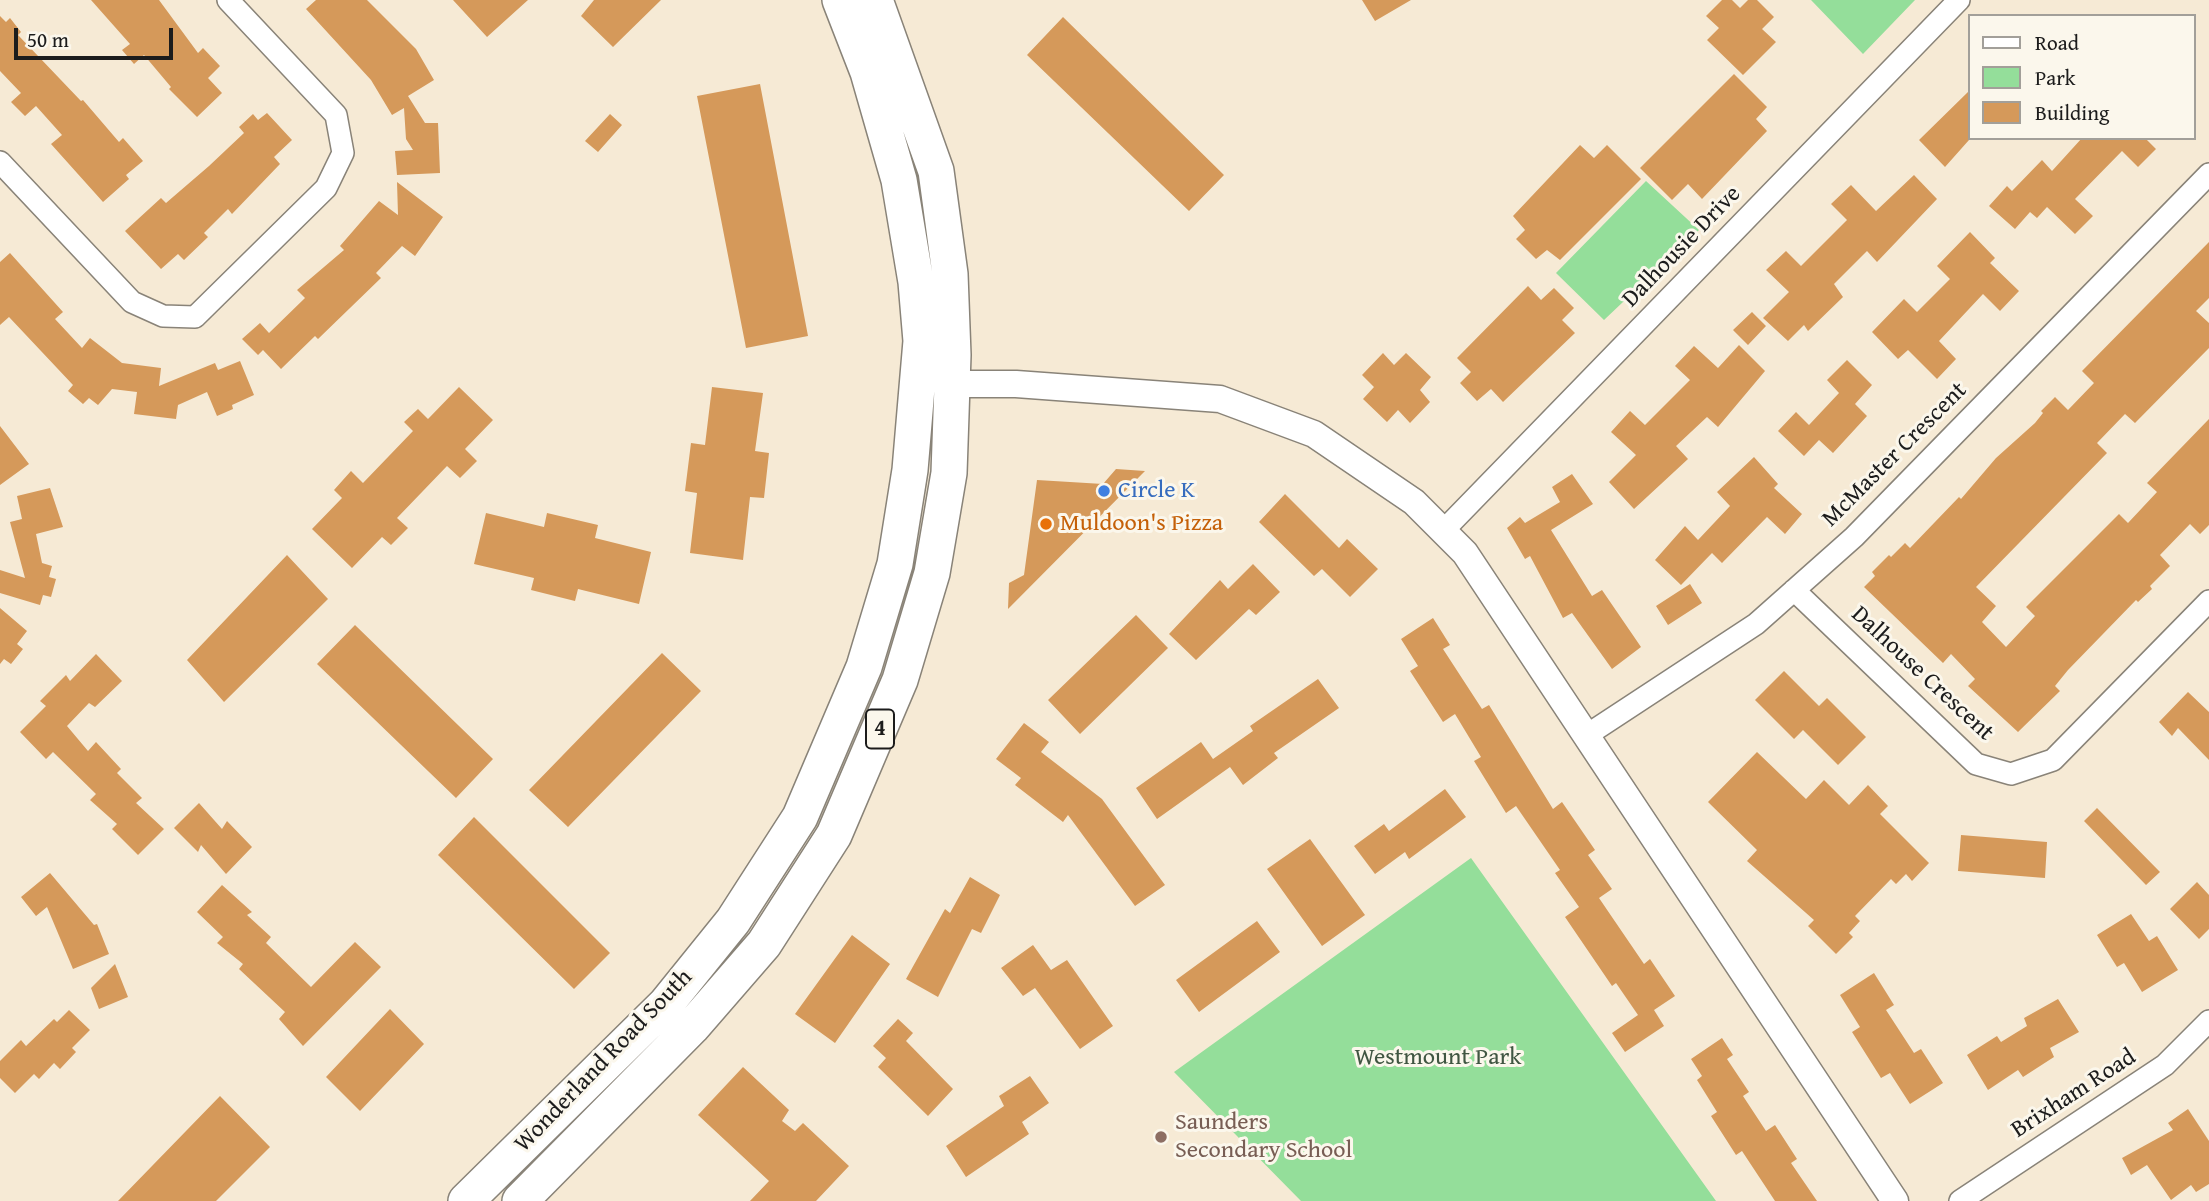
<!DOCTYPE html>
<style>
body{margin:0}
#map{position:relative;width:2209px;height:1201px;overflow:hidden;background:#f6ead5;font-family:"Gentium Book Plus",serif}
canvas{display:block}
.legend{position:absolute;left:1968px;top:14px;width:228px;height:126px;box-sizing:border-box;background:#fbf7ec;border:2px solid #a29f99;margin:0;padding:9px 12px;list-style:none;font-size:21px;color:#1c1c1c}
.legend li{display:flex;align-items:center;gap:14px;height:35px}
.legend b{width:35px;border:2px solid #a29f99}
.scale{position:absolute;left:14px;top:28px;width:159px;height:32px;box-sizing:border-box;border:4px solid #1c1c1c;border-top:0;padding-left:9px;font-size:21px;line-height:24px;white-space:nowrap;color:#1c1c1c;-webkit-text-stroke:5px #fbf7ec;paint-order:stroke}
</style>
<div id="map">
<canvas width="2209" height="1201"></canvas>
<ul class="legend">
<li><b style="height:9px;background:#fff"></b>Road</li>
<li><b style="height:19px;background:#94de9a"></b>Park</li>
<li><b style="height:19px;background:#d5995a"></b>Building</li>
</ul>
<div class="scale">50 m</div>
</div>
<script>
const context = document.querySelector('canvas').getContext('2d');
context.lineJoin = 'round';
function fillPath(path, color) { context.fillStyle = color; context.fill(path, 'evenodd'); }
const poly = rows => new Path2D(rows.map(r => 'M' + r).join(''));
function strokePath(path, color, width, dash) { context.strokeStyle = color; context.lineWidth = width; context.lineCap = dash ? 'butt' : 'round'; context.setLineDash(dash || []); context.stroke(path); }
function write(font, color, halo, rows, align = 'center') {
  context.font = font + ' "Gentium Book Plus",serif'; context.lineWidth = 6; context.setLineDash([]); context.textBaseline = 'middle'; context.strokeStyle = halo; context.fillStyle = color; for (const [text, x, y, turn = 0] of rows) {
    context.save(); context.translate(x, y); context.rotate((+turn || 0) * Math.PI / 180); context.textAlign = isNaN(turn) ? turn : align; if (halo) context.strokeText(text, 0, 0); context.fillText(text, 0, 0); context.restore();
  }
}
const green = poly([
 [1811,0,1915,0,1863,54],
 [1646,181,1699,230,1604,320,1556,273],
 [1471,858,1716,1201,1301,1201,1174,1072]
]);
const building = poly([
 [91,0,159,0,198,53,203,48,220,66,208,78,222,93,197,117,169,89,171,87,144,55,134,64,122,50,130,44],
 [316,0,367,0,416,49,434,80,408,96,425,123,438,123,440,173,397,175,395,151,413,150,406,139,404,108,392,115,371,80,306,9],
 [453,0,528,0,487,37],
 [594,0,661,0,613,47,581,16],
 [1362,0,1411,0,1375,21],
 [1722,0,1732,0,1740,8,1748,0,1757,0,1774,17,1762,29,1776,42,1743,75,1707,40,1719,28,1706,16],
 [0,16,6,22,10,18,21,32,18,35,81,101,83,100,119,142,123,138,143,161,126,175,129,179,103,202,51,144,62,135,36,106,25,116,11,102,21,93,0,71],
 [1063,17,1224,175,1189,211,1027,55],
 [1734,74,1767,107,1756,119,1767,131,1702,199,1688,184,1672,200,1640,168],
 [760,84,808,336,746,348,697,96],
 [1969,91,1969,140,1945,167,1919,140],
 [267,113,292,140,274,157,280,164,232,214,228,209,204,233,208,237,184,260,178,254,161,269,125,231,161,198,166,203,209,166,244,133,239,127,253,114,258,120],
 [610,114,622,125,598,152,585,141],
 [2082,138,2145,138,2156,149,2138,167,2122,151,2075,199,2093,216,2075,234,2047,207,2037,218,2030,212,2015,229,1989,206,2007,186,2012,191,2042,160,2052,171],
 [1580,145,1594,158,1607,145,1641,179,1560,260,1547,250,1536,259,1516,239,1525,230,1513,216],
 [1914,175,1937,199,1877,262,1867,251,1834,284,1843,297,1808,331,1804,325,1788,341,1763,318,1789,292,1766,270,1786,251,1801,266,1847,220,1831,204,1851,185,1876,211],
 [397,182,443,217,415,256,402,246,376,273,381,278,318,339,315,336,281,369,263,350,258,355,242,339,260,323,269,333,305,298,297,290,344,250,340,246,379,201,398,215],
 [1970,232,1995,258,1990,263,2019,291,2000,311,1983,294,1939,341,1956,359,1937,379,1908,350,1898,359,1872,332,1904,299,1917,312,1950,279,1937,266],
 [2209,242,2209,298,2196,311,2209,323,2209,348,2135,423,2125,414,2097,443,2107,453,1976,587,1996,606,1982,622,2006,647,2035,616,2026,607,2119,514,2128,523,2157,492,2147,483,2209,419,2209,525,2200,534,2190,524,2160,555,2170,566,2150,586,2152,589,2138,602,2136,600,2068,670,2055,686,2060,691,2018,732,1968,686,1975,679,1951,654,1943,663,1864,587,1875,576,1872,572,1889,555,1891,557,1905,543,1910,548,1959,497,1961,499,1996,458,2035,423,2043,413,2041,411,2055,397,2068,410,2094,383,2082,371],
 [10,253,63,312,55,319,82,348,90,338,122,363,161,368,159,386,215,363,218,370,240,361,254,395,232,405,233,409,217,416,207,392,178,405,176,419,134,414,137,392,112,389,98,405,89,398,83,404,68,391,73,385,9,317,0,325,0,262],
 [1528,286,1541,300,1554,288,1574,308,1562,320,1575,333,1503,402,1491,389,1477,401,1460,383,1471,372,1457,358],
 [1752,312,1766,326,1748,345,1733,330],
 [1739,345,1765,371,1718,427,1707,417,1676,446,1688,459,1634,509,1609,482,1636,455,1611,432,1630,411,1645,425,1690,380,1675,366,1694,346,1718,368],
 [1383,353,1394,365,1406,353,1431,377,1420,390,1430,402,1410,423,1398,410,1387,422,1363,399,1374,387,1362,375],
 [1847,360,1872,385,1855,404,1867,416,1833,453,1819,440,1804,456,1778,431,1796,412,1809,425,1839,393,1827,380],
 [459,387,493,420,465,449,477,461,460,478,447,466,397,518,408,528,391,545,382,537,352,568,312,529,342,498,334,490,351,471,363,483,413,431,404,422,418,409,428,419],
 [712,387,763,393,755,451,769,453,764,498,750,497,743,560,690,553,697,493,685,491,691,443,705,445],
 [0,426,29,464,0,485],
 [1754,457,1778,484,1774,488,1802,514,1785,534,1767,517,1722,563,1712,553,1681,585,1655,560,1685,526,1698,540,1730,506,1717,492],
 [1116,469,1145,471,1008,609,1009,583,1024,575,1037,480,1103,484],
 [1572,474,1593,504,1551,530,1592,596,1602,590,1641,647,1612,669,1572,613,1563,618,1530,556,1525,559,1507,528,1520,517,1525,523,1560,502,1552,487],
 [50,488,63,527,36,534,42,563,52,566,49,577,56,579,51,597,43,595,40,605,0,593,0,570,25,578,10,522,22,519,17,496],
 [1285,494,1339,548,1347,539,1378,569,1350,597,1322,569,1314,576,1259,522],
 [486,513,544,527,547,513,598,525,595,538,651,552,639,604,578,589,575,601,531,590,534,578,474,564],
 [287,555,328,599,224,702,187,660],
 [1253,564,1280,592,1256,615,1249,609,1196,660,1169,634,1220,580,1228,589],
 [1690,584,1702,603,1668,625,1656,606],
 [0,608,27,631,17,644,23,649,11,664,4,659,0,664],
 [1136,615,1168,648,1080,734,1048,700],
 [1433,618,1450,645,1443,649,1482,709,1489,705,1553,809,1562,802,1595,850,1588,855,1612,889,1599,898,1644,964,1650,959,1675,996,1654,1010,1664,1026,1625,1052,1612,1033,1638,1015,1616,983,1612,986,1565,917,1579,907,1555,873,1560,870,1516,806,1506,813,1474,761,1481,757,1455,714,1443,722,1410,671,1418,666,1401,639],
 [355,625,493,759,456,798,317,664],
 [662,653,701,691,568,827,529,790],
 [96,654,122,681,95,707,89,703,67,726,88,751,96,742,121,769,117,773,142,798,136,803,164,829,138,855,112,829,117,824,90,800,96,794,53,752,46,759,20,732,46,706,40,701,66,675,70,681],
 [1784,671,1819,706,1827,698,1866,737,1838,765,1803,730,1794,739,1755,700],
 [1318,679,1339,708,1274,753,1278,758,1243,785,1230,767,1157,819,1136,788,1201,742,1213,759,1253,731,1250,726],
 [2188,692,2209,712,2209,760,2178,728,2172,736,2159,722],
 [1024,723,1049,742,1041,752,1102,799,1165,885,1135,906,1068,815,1063,822,1015,785,1021,778,996,759],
 [1757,752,1806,799,1824,780,1849,805,1868,785,1888,806,1880,814,1929,863,1912,881,1906,874,1896,884,1891,879,1855,916,1860,921,1849,933,1853,937,1836,954,1808,926,1814,920,1747,861,1757,850,1708,802],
 [1445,789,1466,817,1409,859,1405,852,1375,874,1354,846,1384,824,1389,831],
 [199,803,222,829,227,821,252,847,226,874,201,845,198,852,174,828],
 [2097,808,2160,872,2146,885,2084,821],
 [474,817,610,953,574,989,438,855],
 [1961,835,2047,842,2045,878,1958,871],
 [1310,839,1365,915,1322,946,1267,869],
 [50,873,94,925,97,924,109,954,73,969,47,907,36,916,21,897],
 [970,877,1000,895,981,933,972,929,938,997,906,979,945,909,950,913],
 [2197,882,2209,895,2209,929,2199,939,2170,909],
 [222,885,252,912,247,915,271,937,266,943,311,987,355,942,381,967,303,1046,279,1019,285,1012,239,969,243,964,217,943,223,937,197,912],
 [2131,914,2149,941,2157,936,2178,970,2142,992,2124,963,2117,967,2097,935],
 [1257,921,1280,952,1199,1012,1176,980],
 [852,935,890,964,835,1043,795,1014],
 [1033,945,1051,970,1067,960,1113,1026,1080,1049,1035,988,1023,996,1001,968],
 [115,964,128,997,99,1009,91,988],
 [1874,973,1894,1005,1886,1010,1914,1053,1921,1049,1943,1083,1910,1104,1890,1073,1881,1078,1852,1032,1860,1027,1840,995],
 [2058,999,2079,1032,2050,1048,2054,1057,2023,1077,2018,1070,1988,1090,1967,1055,1997,1036,2001,1042,2027,1026,2024,1018],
 [390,1009,424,1044,360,1111,326,1077],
 [69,1010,90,1030,72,1048,76,1052,60,1069,54,1063,39,1079,34,1074,15,1093,0,1078,0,1061,21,1040,26,1046,54,1019,57,1022],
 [898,1019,913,1033,906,1041,953,1089,928,1116,878,1067,886,1058,873,1046],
 [1722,1038,1733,1055,1727,1059,1749,1092,1743,1096,1766,1131,1775,1125,1797,1159,1791,1163,1817,1201,1775,1201,1742,1151,1736,1155,1711,1116,1717,1112,1697,1080,1702,1076,1691,1059],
 [743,1067,789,1110,782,1121,795,1131,803,1123,849,1166,816,1201,750,1201,769,1181,698,1115],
 [1030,1076,1049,1103,1022,1122,1029,1134,966,1177,946,1146,1004,1106,999,1096],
 [220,1096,270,1147,216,1201,118,1201],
 [2188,1109,2209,1141,2209,1184,2196,1192,2191,1185,2171,1200,2147,1165,2131,1175,2122,1158,2173,1130,2168,1123]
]);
const minor = poly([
 [0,162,132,302,163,316,195,317,326,188,343,153,336,115,228,0],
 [1443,531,1959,0],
 [1794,590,1976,764,2011,774,2053,760,2209,601],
 [1587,735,1756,624,1854,537,2209,174],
 [1960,1201,2165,1065,2209,1021]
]);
const tertiary = poly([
 [952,384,1016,384,1220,399,1314,434,1414,502,1465,553,1895,1201]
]);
const primary = poly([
 [466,1201,666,1004,733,921,800,817,864,667,895,564,910,470,921,341,916,282,899,180,868,72,840,0],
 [520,1201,692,1027,764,944,834,835,900,680,932,573,949,473,953,355,950,274,936,171,875,0]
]);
const markers = [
 [1104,491,7,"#3f7fe0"],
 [1046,524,7,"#e8710a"],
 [1161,1137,7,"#8d6e63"]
];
const shields = [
 [880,729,28]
];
const shieldNames = [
 ["4",880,729]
];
const streetNames = [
 ["Dalhousie Drive",1682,247,-46],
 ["McMaster Crescent",1895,455,-45],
 ["Dalhouse Crescent",1922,674,43],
 ["Wonderland Road South",604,1061,-46],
 ["Brixham Road",2074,1094,-33]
];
const shopNames = [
 ["Circle K",1118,491]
];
const foodNames = [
 ["Muldoon's Pizza",1060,524]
];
const parkNames = [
 ["Westmount Park",1438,1058]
];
const educationNames = [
 ["Saunders",1175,1123],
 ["Secondary School",1175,1151]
];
fillPath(green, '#94de9a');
fillPath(building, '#d5995a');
strokePath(minor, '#898378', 24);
strokePath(tertiary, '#898378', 29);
strokePath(primary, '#898378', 38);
strokePath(minor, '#fff', 21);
strokePath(tertiary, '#fff', 26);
strokePath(primary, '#fff', 35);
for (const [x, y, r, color] of markers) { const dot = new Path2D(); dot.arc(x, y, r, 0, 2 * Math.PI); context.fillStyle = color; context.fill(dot); strokePath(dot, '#fbf7ec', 2.5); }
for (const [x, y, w] of shields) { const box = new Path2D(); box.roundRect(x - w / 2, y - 19.5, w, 39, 5); context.fillStyle = '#fbf7ec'; context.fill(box); strokePath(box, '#1c1c1c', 2); }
write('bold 23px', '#1c1c1c', null, shieldNames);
write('24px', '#1c1c1c', '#fbf7ec', streetNames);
write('24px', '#366cbe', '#fbf7ec', shopNames, 'left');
write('24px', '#c56008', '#fbf7ec', foodNames, 'left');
write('24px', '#405642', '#fbf7ec', parkNames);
write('24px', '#785e54', '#fbf7ec', educationNames, 'left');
</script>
